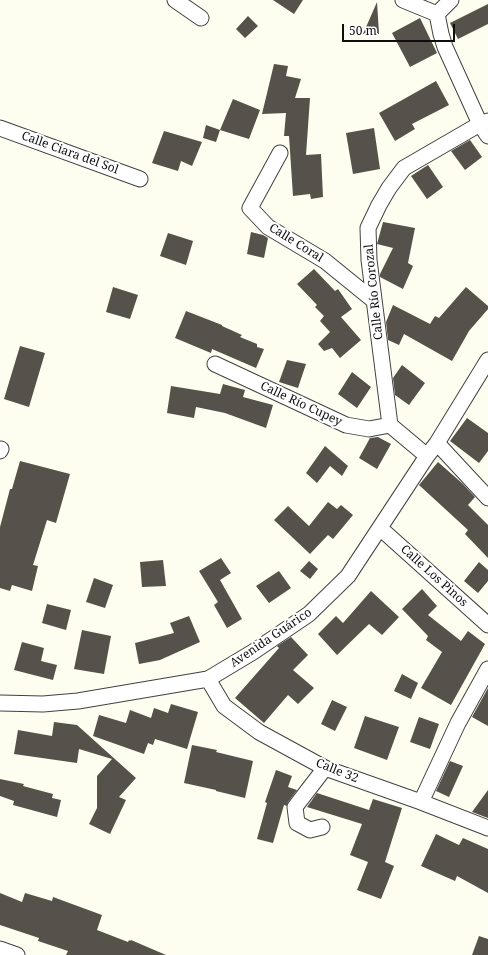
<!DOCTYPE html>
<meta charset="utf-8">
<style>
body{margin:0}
#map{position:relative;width:488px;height:955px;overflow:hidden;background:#fefef0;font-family:"Noto Serif",serif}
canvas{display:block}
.scale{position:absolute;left:342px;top:24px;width:113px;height:18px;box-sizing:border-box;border:2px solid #0e0e0e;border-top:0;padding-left:5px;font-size:12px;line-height:14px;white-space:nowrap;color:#0e0e0e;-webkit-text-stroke:3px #fff;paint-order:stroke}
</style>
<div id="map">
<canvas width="488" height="955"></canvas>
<div class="scale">50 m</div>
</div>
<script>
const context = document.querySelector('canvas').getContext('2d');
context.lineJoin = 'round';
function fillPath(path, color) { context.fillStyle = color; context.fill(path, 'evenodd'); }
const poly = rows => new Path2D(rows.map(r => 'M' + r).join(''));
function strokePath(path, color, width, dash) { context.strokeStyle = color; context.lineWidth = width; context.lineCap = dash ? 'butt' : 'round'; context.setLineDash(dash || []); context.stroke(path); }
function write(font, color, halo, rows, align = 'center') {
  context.font = font + ' "Noto Serif",serif'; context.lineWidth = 4; context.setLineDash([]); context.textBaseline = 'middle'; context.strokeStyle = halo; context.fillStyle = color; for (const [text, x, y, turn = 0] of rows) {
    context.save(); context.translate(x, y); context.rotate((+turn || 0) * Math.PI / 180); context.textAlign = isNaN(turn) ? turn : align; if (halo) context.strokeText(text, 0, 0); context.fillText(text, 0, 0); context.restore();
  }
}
const building = poly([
 [273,0,303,0,294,14],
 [377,2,379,34,363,34],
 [488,4,488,24,458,39,450,23],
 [248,16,258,26,245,38,236,29],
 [420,18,437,53,410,67,392,33],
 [274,64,288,66,286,76,301,79,295,98,310,98,306,155,321,154,323,197,311,199,310,194,293,196,289,136,284,136,286,113,262,114],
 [436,81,449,105,412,124,415,129,395,141,379,113],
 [233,99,260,110,249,139,220,130],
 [206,125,220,130,216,142,203,138],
 [374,128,380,169,353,174,346,133],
 [164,131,202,142,192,166,181,161,178,171,152,163],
 [470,140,482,157,465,170,451,151],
 [428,165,443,187,427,199,411,176],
 [383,222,415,228,408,263,413,266,403,289,380,277,380,274,393,248,377,244],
 [251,232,263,235,268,238,264,258,247,254],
 [168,233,193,241,186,265,160,256],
 [314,269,335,291,338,289,352,309,341,317,361,340,340,358,332,348,324,351,318,344,330,332,320,321,324,316,315,307,317,305,297,284],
 [113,287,138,295,130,319,106,312],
 [466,287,488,306,488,309,469,331,452,361,404,334,399,345,388,340,386,322,393,305,430,324,435,316,439,318],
 [186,311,222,325,222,326,242,335,240,337,257,344,257,347,264,349,256,368,212,349,211,353,175,338],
 [20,346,45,353,29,407,4,399],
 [287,360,306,364,298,388,279,382],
 [402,365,425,383,409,405,395,395,393,378],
 [352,372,371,387,357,408,338,394],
 [223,384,245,390,243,397,273,405,266,428,225,413,196,407,194,418,167,413,171,386,220,394],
 [467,418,488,433,488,451,479,463,450,441],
 [378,437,391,444,377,469,359,458,370,438],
 [325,446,348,466,342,476,330,466,317,483,306,473],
 [20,461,70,474,56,523,47,520,33,565,38,566,32,591,12,585,10,591,0,588,0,527,10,489,12,489],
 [438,462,463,484,475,497,468,505,488,525,488,558,465,534,468,530,419,485],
 [328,502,337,509,341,505,353,515,333,539,328,535,310,554,274,520,288,506,309,526],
 [221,558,231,573,220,580,242,619,227,628,214,605,218,602,199,571],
 [163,560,166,586,142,587,140,562],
 [309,561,318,569,310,579,300,571],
 [479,562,488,570,488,581,478,593,464,581],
 [279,571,291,588,269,603,256,586],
 [94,578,113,585,105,608,86,602],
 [422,589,437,606,428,615,461,641,468,631,485,644,451,705,421,688,442,652,426,640,428,636,402,609],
 [371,591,399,617,382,635,369,624,337,655,318,634,336,616,343,623],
 [47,604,71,610,66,630,42,623],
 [189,616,200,642,160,660,139,664,135,643,174,633,170,623],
 [82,630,111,636,104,674,74,669],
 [291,637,308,655,293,670,314,688,298,704,288,695,264,723,235,698,279,648,277,646],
 [22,642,44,648,41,661,57,665,53,680,14,670],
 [402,674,418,683,411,699,394,691],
 [488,688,488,726,472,717],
 [332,700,347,707,335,731,321,724],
 [171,704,198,712,187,749,155,739,153,745,148,743,144,754,93,736,99,715,126,723,130,710,151,718,154,708,168,713],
 [365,716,399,727,387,760,354,748],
 [419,717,439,724,430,749,410,742],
 [54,722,77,725,136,778,119,797,126,800,110,834,89,824,97,808,97,776,112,759,79,749,77,763,14,754,18,730,52,736],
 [192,745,217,750,216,752,253,761,245,798,216,791,216,790,184,783],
 [450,761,463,766,449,797,436,791],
 [276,770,292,776,288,787,297,790,288,802,287,806,284,805,273,843,257,839,267,803,265,802],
 [0,779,24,784,23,786,53,794,52,798,61,800,57,817,13,805,14,801,0,796],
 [488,790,488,818,472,812],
 [317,793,369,810,373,799,402,808,385,862,394,866,381,899,357,890,368,862,350,855,362,824,307,807],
 [436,834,459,845,463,838,488,849,488,893,457,876,455,881,421,866],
 [0,893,22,902,25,893,52,901,53,897,102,915,97,930,128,942,129,940,130,941,131,940,166,955,66,955,68,951,38,941,39,938,0,925],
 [479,936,488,939,488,955,472,955]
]);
const street = poly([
 [175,0,201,18],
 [403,0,437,14],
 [451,0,437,14,441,34,445,47,480,124,488,136],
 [0,128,140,179],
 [280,153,250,208,268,227,325,261,373,300],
 [215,364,346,425,369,429,390,425],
 [437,443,488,498],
 [0,451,1,449],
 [427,456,390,425,369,260,368,228,379,205,389,188,404,168,480,124,488,121],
 [380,528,488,625],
 [208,679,224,706,259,732,325,768,421,802,488,828],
 [0,703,43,704,78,701,208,679,253,652,309,614,348,576,427,456,437,443,488,360],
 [421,802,458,723,488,669],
 [322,827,310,830,297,823,295,807,325,768],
 [0,949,17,955]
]);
const streetNames = [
 ["Calle Ciara del Sol",70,153,20],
 ["Calle Coral",296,243,32],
 ["Calle Río Corozal",374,292,-96],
 ["Calle Río Cupey",301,404,25],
 ["Calle Los Pinos",434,576,42],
 ["Avenida Guárico",271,638,-34],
 ["Calle 32",337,771,22]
];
fillPath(building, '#56514b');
strokePath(street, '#414141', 17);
strokePath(street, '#fff', 15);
write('12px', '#0e0e0e', '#fff', streetNames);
</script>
